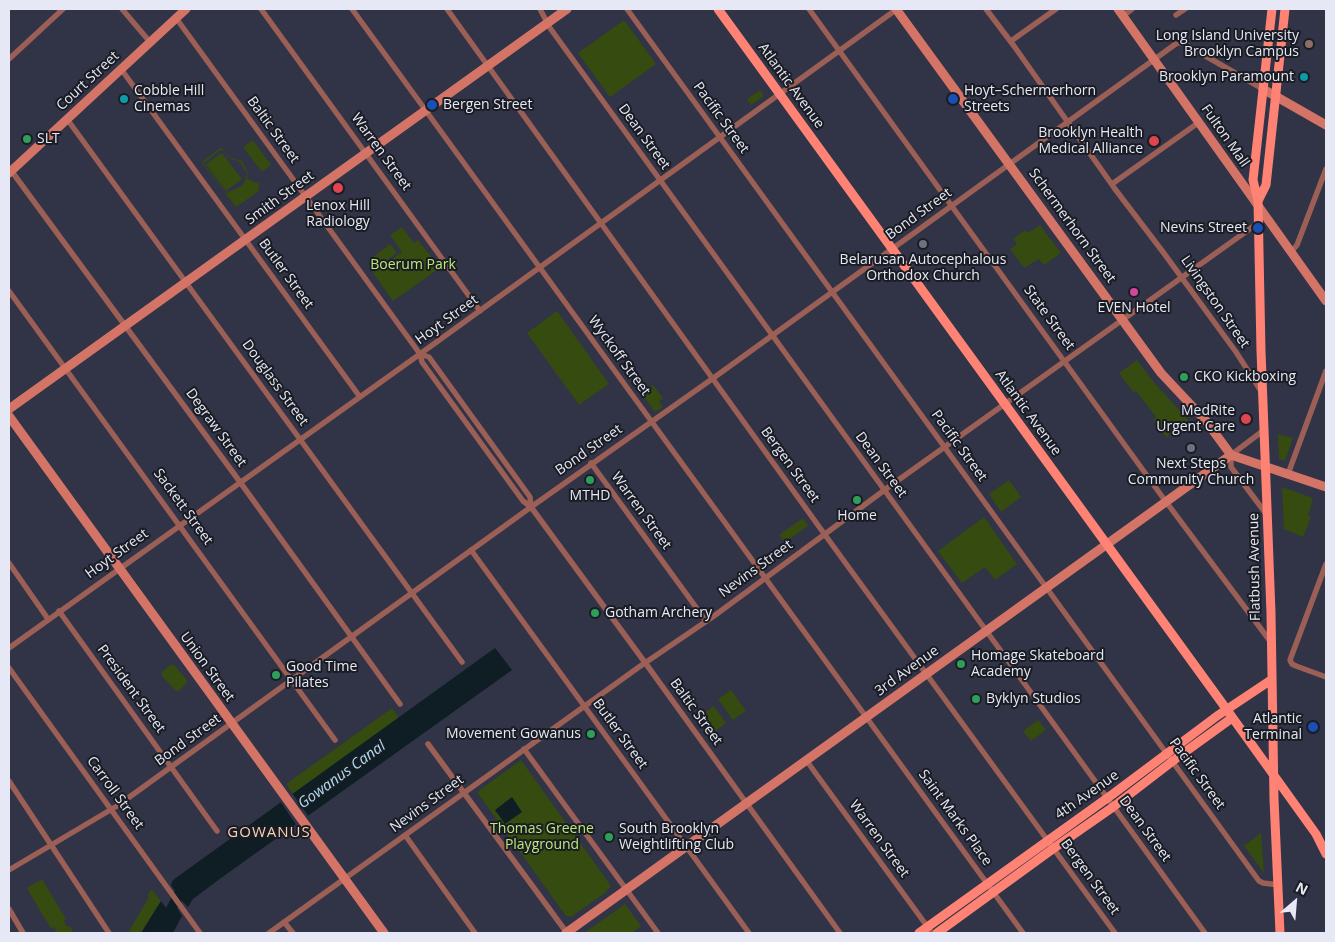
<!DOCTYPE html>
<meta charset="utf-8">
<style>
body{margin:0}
#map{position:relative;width:1335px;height:942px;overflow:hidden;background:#313346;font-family:"Open Sans",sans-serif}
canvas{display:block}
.frame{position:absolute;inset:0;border:10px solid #e6e8f5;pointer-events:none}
.north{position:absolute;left:1270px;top:877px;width:50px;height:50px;-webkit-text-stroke:4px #1a1c24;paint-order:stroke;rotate:27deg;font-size:14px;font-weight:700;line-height:20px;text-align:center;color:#e6e8f5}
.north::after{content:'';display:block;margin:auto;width:18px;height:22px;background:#e6e8f5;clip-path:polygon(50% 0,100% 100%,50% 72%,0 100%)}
</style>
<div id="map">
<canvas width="1335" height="942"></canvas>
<div class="frame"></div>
<div class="north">N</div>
</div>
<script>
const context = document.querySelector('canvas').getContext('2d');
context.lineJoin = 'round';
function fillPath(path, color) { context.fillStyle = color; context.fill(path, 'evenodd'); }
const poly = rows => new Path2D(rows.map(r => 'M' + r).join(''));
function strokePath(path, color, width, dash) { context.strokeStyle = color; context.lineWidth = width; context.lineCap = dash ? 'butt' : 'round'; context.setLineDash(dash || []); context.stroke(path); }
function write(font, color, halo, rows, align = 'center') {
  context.font = font + ' "Open Sans",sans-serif'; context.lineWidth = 4; context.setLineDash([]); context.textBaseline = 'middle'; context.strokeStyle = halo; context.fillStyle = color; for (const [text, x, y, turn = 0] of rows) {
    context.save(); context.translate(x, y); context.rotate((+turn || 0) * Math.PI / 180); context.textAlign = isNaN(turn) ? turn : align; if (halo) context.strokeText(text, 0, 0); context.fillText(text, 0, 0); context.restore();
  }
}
const green = poly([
 [624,20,656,64,610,97,578,53],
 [760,90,764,96,751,105,747,99],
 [253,140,271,165,262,172,243,147],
 [220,148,223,149,229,157,242,161,248,173,247,179,260,184,258,188,259,191,236,207,203,164,203,161],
 [220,150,223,150,229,158,240,162,247,174,243,185,227,193,225,192,204,163],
 [222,153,242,179,226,191,206,164],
 [1040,225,1061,253,1044,265,1039,259,1024,268,1010,249,1017,244,1013,239,1025,230,1028,233],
 [402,227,414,243,418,240,440,268,393,301,373,273,402,252,390,235],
 [390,244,397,253,378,267,372,258],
 [557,311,609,384,579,405,527,333],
 [1137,360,1152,380,1189,421,1166,437,1153,420,1156,417,1136,391,1133,392,1119,373],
 [653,385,663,398,659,402,663,407,655,412,642,394],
 [1278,434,1293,438,1285,461,1279,459],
 [1009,480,1021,497,1001,512,989,494],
 [1282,487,1313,498,1308,516,1311,517,1303,537,1284,529],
 [984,517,1017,564,995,580,985,567,962,583,938,551],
 [803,518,808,526,785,542,779,535],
 [170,665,174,665,187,680,187,683,179,691,176,691,162,676,162,672],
 [731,690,746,711,733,720,718,699],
 [714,706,726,723,715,731,703,714],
 [392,708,399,718,293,794,286,784],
 [1038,720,1046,730,1031,741,1023,731],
 [521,760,611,886,605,893,571,917,566,916,477,792],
 [1261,833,1264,873,1244,846],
 [42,879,66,919,64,921,67,927,70,926,74,933,57,933,54,927,51,928,42,914,27,888],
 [152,890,161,901,141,933,128,933,149,897,148,896,149,892],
 [625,904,641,926,632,933,584,933]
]);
const water = poly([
 [495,648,512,670,221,878,193,899,188,907,182,901,177,908,182,916,173,933,141,933,161,901,166,908,175,891,171,885,173,880],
 [512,797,522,812,505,824,495,810]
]);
const pier = poly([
 [292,793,309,817,297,826,280,801]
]);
const street = poly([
 [122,9,150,42],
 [261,9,480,311],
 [352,9,1023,933],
 [447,9,820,528,1115,933],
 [540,9,550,28,1205,933],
 [627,9,1259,881,1263,883,1279,885],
 [809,9,1161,495,1270,641],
 [986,9,1014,46,1115,189,1163,252,1236,352,1261,391],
 [1176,15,1185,9],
 [1123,16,1132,9],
 [176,18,420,354,422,362,523,501,531,507,649,668,840,933],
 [1011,41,1056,9],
 [9,59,63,9],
 [121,69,360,397],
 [67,119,462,662],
 [10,169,240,482,400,704],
 [1112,184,1198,123],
 [1291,252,1297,245,1326,169],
 [9,291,335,740],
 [420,354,429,357,530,497,531,507],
 [1264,430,1231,455,1231,467,1267,515],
 [591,463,706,621],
 [1288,474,1326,371],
 [471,550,749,933],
 [9,563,48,619],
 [1326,564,1290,660,1292,664,1296,666,1326,677],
 [59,611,217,831],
 [9,648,420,354,897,9],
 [9,668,200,933],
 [428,744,567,933],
 [524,749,658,933],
 [806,760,932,933],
 [9,781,109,933],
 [405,835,475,933],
 [9,870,117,806,531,507,712,379,1177,43,1183,43,1263,89],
 [9,909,23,933],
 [284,922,293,933],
 [269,933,639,667,714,616,890,486,1258,223]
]);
const secondary = poly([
 [896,9,1161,373,1206,421,1231,455],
 [1118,9,1326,301],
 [1263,89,1326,125],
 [9,173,186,9],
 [9,409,567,9],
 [9,416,384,933],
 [1231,455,1326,487],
 [566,933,1231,455]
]);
const primary = poly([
 [718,9,1222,703,1316,834,1326,854],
 [1272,9,1253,180,1258,201,1261,351,1271,613,1274,799,1280,933],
 [1258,201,1266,185,1285,9],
 [919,933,1113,794,1217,716,1271,680],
 [937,933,1054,848,1113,807,1178,757,1232,718]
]);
const markers = [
 [1309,44,5,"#8d6e63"],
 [1304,77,5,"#0f9aa8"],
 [124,99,5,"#0f9aa8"],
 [953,99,6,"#1a4fb4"],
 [432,105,6,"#1a4fb4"],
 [27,139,5,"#2e9e5b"],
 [1154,141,6,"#e0444e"],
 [338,188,6,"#e0444e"],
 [1258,228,6,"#1a4fb4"],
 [923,244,5,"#6b7280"],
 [1134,292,5,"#d1479c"],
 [1184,377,5,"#2e9e5b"],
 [1246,419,6,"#e0444e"],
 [1191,448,5,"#6b7280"],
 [590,480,5,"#2e9e5b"],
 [857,500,5,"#2e9e5b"],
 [595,613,5,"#2e9e5b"],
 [961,664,5,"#2e9e5b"],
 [276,675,5,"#2e9e5b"],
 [976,699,5,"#2e9e5b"],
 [1313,727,6,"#1a4fb4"],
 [591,734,5,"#2e9e5b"],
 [609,837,5,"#2e9e5b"]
];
const poiNames = [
 ["Long Island University",1299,36,"right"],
 ["Brooklyn Campus",1299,52,"right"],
 ["Brooklyn Paramount",1294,77,"right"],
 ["Cobble Hill",134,91],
 ["Cinemas",134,107],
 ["Hoyt–Schermerhorn",964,91],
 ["Streets",964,107],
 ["Bergen Street",443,105],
 ["Brooklyn Health",1143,133,"right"],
 ["Medical Alliance",1143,149,"right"],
 ["SLT",37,139],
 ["Lenox Hill",338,206,"center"],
 ["Radiology",338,222,"center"],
 ["Nevins Street",1247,228,"right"],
 ["Belarusan Autocephalous",923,260,"center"],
 ["Orthodox Church",923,276,"center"],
 ["EVEN Hotel",1134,308,"center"],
 ["CKO Kickboxing",1194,377],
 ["MedRite",1235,411,"right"],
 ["Urgent Care",1235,427,"right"],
 ["Next Steps",1191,464,"center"],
 ["Community Church",1191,480,"center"],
 ["MTHD",590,496,"center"],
 ["Home",857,516,"center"],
 ["Gotham Archery",605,613],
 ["Homage Skateboard",971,656],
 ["Academy",971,672],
 ["Good Time",286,667],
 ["Pilates",286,683],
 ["Byklyn Studios",986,699],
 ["Atlantic",1302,719,"right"],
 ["Terminal",1302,735,"right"],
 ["Movement Gowanus",581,734,"right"],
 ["South Brooklyn",619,829],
 ["Weightlifting Club",619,845]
];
const streetNames = [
 ["Court Street",88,81,-43],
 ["Atlantic Avenue",791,86,54],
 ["Pacific Street",721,118,54],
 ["Baltic Street",273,130,54],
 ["Fulton Mall",1225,136,55],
 ["Dean Street",644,137,54],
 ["Warren Street",381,152,54],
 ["Smith Street",280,198,-36],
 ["Bond Street",919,214,-36],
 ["Schermerhorn Street",1072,226,54],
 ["Butler Street",286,274,54],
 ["Livingston Street",1215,302,55],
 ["State Street",1049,318,54],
 ["Hoyt Street",447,320,-36],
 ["Wyckoff Street",619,356,54],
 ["Douglass Street",275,383,54],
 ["Atlantic Avenue",1028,413,54],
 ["Degraw Street",216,428,54],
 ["Pacific Street",959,446,54],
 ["Bond Street",589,450,-35],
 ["Bergen Street",790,465,54],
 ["Dean Street",881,465,54],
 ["Sackett Street",183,507,54],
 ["Warren Street",641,511,54],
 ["Hoyt Street",117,554,-36],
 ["Flatbush Avenue",1255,567,-91],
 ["Nevins Street",756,569,-36],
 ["Union Street",207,667,54],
 ["3rd Avenue",907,671,-36],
 ["President Street",131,689,54],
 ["Baltic Street",696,712,54],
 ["Butler Street",620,734,54],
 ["Bond Street",188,740,-36],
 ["Pacific Street",1197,774,54],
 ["Carroll Street",115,793,54],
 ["4th Avenue",1087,795,-35],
 ["Nevins Street",427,804,-36],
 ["Saint Marks Place",955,818,54],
 ["Dean Street",1145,829,54],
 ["Warren Street",879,839,54],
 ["Bergen Street",1090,877,54]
];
const parkNames = [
 ["Boerum Park",413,265],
 ["Thomas Greene",542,829],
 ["Playground",542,845]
];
const waterNames = [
 ["Gowanus Canal",342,775,-36]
];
const neighbourhoodNames = [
 ["GOWANUS",269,833]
];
fillPath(green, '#364b0f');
fillPath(water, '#0f1e24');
fillPath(pier, '#313346');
strokePath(street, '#9b5f56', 5.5);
strokePath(secondary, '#d37467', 9);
strokePath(primary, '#fe8374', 9);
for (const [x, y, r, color] of markers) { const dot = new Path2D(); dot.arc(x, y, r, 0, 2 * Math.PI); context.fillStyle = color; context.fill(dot); strokePath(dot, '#1a1c24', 2); }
write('14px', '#e6e8f5', '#1a1c24', poiNames, 'left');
write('14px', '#e6e8f5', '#1a1c24', streetNames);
write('14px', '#bbe877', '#1a1c24', parkNames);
write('italic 15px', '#abdef2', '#1a1c24', waterNames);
context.letterSpacing = '1px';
write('15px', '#fbd0b6', '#1a1c24', neighbourhoodNames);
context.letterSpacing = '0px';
</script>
